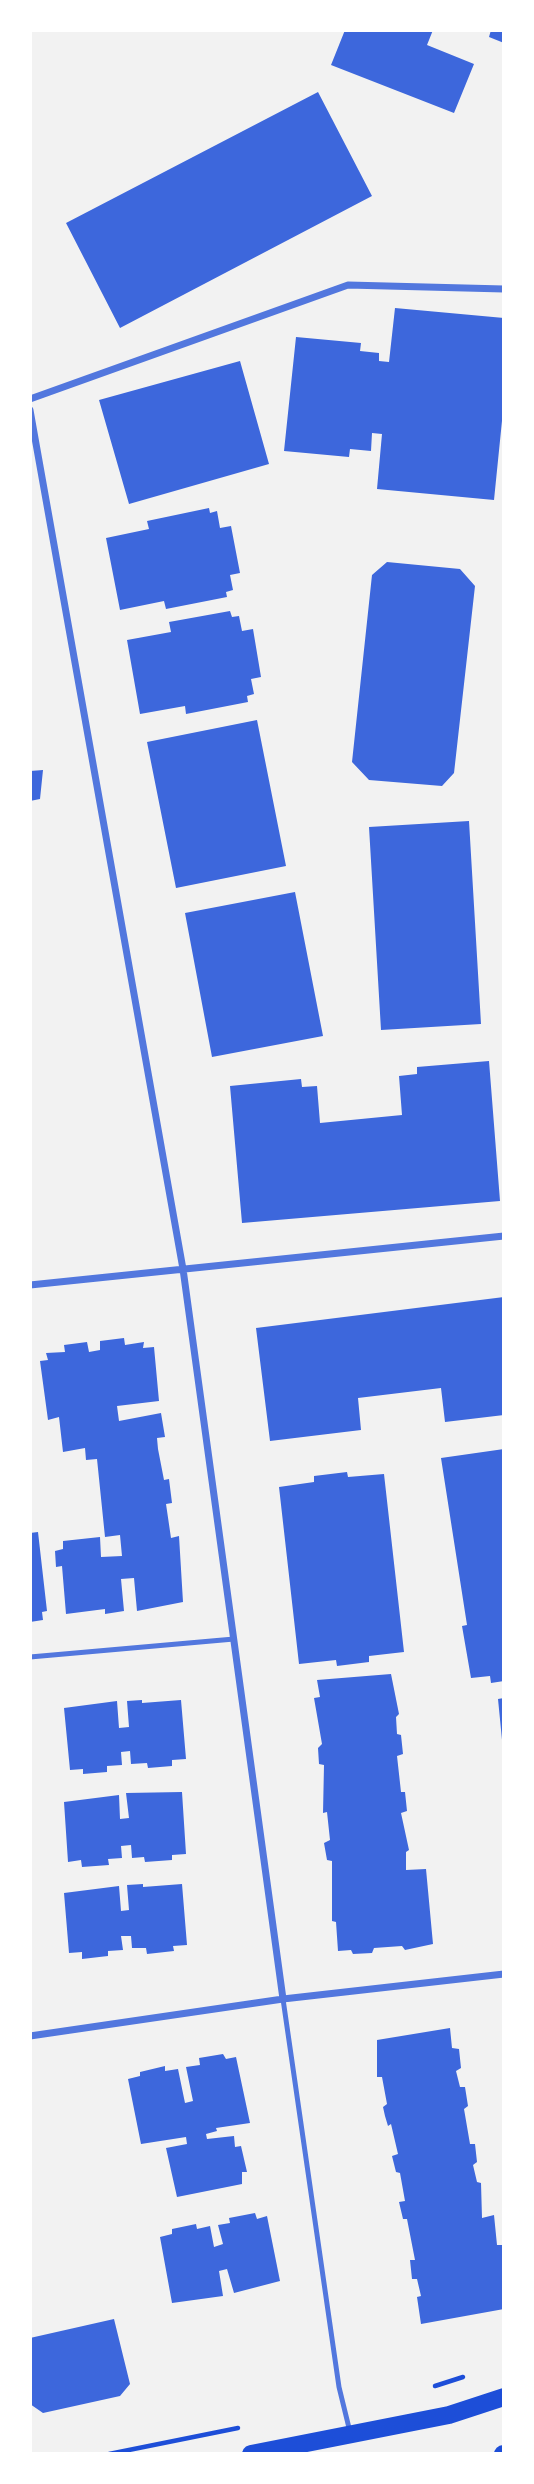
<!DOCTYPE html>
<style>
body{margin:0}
#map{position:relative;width:534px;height:2484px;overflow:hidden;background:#f2f2f2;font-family:"Sofia Sans Condensed",sans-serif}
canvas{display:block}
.frame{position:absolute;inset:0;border:32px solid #fff;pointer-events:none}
</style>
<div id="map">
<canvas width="534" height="2484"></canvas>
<div class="frame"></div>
</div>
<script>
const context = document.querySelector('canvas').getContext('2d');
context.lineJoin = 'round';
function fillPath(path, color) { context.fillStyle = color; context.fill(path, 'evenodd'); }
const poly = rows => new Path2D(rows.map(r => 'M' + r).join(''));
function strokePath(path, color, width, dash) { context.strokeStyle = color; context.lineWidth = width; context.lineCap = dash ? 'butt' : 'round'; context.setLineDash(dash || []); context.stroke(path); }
const building = poly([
 [345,30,433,30,427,45,474,64,454,113,331,65],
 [491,30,504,30,504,43,489,37],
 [318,92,372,196,120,328,66,223],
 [395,308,504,318,504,401,494,500,377,489,382,434,372,433,371,451,350,449,349,457,284,451,296,337,361,343,360,351,379,353,379,361,389,362],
 [240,361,269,464,129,504,99,400],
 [209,508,210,513,217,511,220,528,231,526,240,573,230,575,233,590,226,592,227,597,166,609,164,601,120,610,106,538,149,529,147,521],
 [387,562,460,569,475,586,454,773,442,786,369,780,352,762,372,575],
 [230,611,232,617,239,616,242,631,253,629,261,677,251,679,254,694,247,696,248,702,186,714,185,706,140,714,127,640,171,632,169,622],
 [257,720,286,866,176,888,147,742],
 [43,770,40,799,30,801,30,771],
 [469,821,481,1024,381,1030,369,827],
 [295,892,323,1036,212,1057,185,913],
 [489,1061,500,1201,242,1223,230,1086,301,1079,302,1087,317,1086,320,1123,402,1115,399,1076,417,1074,417,1067],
 [504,1297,504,1415,445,1422,441,1388,358,1398,361,1430,270,1441,256,1328],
 [124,1338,125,1345,144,1342,143,1348,154,1347,159,1401,117,1406,119,1421,161,1413,165,1437,157,1438,158,1449,164,1480,169,1479,172,1503,166,1504,171,1538,179,1536,183,1602,137,1611,134,1578,121,1579,124,1611,105,1614,105,1609,66,1614,62,1566,56,1567,55,1551,63,1549,63,1541,100,1537,101,1557,122,1556,120,1535,105,1537,97,1459,86,1460,85,1448,63,1452,59,1417,48,1420,40,1361,48,1360,46,1353,65,1352,64,1345,87,1342,89,1352,100,1350,100,1341],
 [504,1449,504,1681,491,1683,490,1676,471,1678,462,1626,467,1625,441,1458],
 [347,1472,348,1477,384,1474,404,1652,369,1656,369,1662,337,1666,336,1660,299,1664,279,1487,314,1482,314,1476],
 [38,1532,47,1611,42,1612,43,1620,30,1622,30,1533],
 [391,1674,399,1714,396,1717,397,1734,401,1735,403,1754,397,1756,401,1792,405,1792,407,1811,401,1813,409,1850,406,1852,406,1870,426,1869,433,1944,405,1950,402,1946,374,1948,372,1953,353,1954,351,1950,338,1951,336,1922,332,1921,332,1861,327,1860,324,1843,330,1840,327,1812,323,1813,324,1765,319,1764,318,1748,322,1744,314,1698,320,1697,317,1680],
 [504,1698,504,1749,503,1750,498,1699],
 [142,1700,142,1703,181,1700,186,1759,172,1760,172,1766,148,1768,147,1763,131,1764,130,1751,121,1752,122,1765,107,1766,107,1772,83,1774,83,1769,70,1770,64,1708,117,1701,119,1728,129,1727,127,1701],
 [182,1792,186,1854,172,1855,172,1860,145,1862,144,1857,132,1858,131,1845,121,1846,122,1858,108,1859,109,1865,82,1867,81,1860,68,1862,64,1802,119,1795,120,1819,129,1818,126,1793],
 [143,1884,143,1887,182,1884,187,1945,173,1946,174,1951,147,1954,146,1948,132,1948,131,1936,121,1936,123,1950,108,1951,108,1956,82,1959,82,1952,69,1953,64,1893,119,1886,121,1911,129,1910,127,1885],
 [450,2028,452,2048,459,2049,461,2068,456,2071,460,2087,465,2087,468,2106,464,2109,470,2144,475,2144,477,2162,473,2165,477,2182,481,2183,482,2218,494,2215,497,2245,503,2245,504,2309,421,2324,417,2297,421,2296,417,2279,412,2279,410,2260,415,2260,407,2219,403,2219,399,2202,405,2201,400,2173,396,2172,392,2156,398,2154,391,2124,388,2126,385,2116,383,2107,387,2104,382,2077,377,2077,377,2040],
 [223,2054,226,2059,236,2057,250,2123,216,2128,217,2131,206,2134,207,2139,234,2136,235,2147,241,2146,247,2172,242,2172,242,2184,177,2197,166,2148,187,2144,186,2137,141,2144,128,2079,140,2076,140,2072,165,2066,165,2071,178,2069,185,2103,193,2101,186,2067,200,2065,199,2058],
 [255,2213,257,2219,267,2216,280,2281,234,2293,227,2269,219,2271,223,2296,172,2303,160,2237,172,2234,172,2229,196,2224,197,2229,210,2226,214,2247,223,2244,218,2225,230,2223,229,2218],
 [114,2319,130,2384,120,2396,43,2413,30,2404,30,2338]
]);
const path = poly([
 [435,2386,463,2377],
 [109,2454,238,2428]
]);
const service = poly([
 [30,1657,234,1639],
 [283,1999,339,2387,350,2432]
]);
const minor = poly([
 [30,399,348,285,504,289],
 [30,410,183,1269,283,1999],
 [30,1285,504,1236],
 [30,2036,283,1999,504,1974]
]);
const primary = poly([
 [251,2454,449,2415,504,2397],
 [503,2454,504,2454]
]);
fillPath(building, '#3d67dc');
strokePath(path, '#1d4ed8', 4.5);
strokePath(service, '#5277de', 5);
strokePath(minor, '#5277de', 7);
strokePath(primary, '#1d4ed8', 18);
</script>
